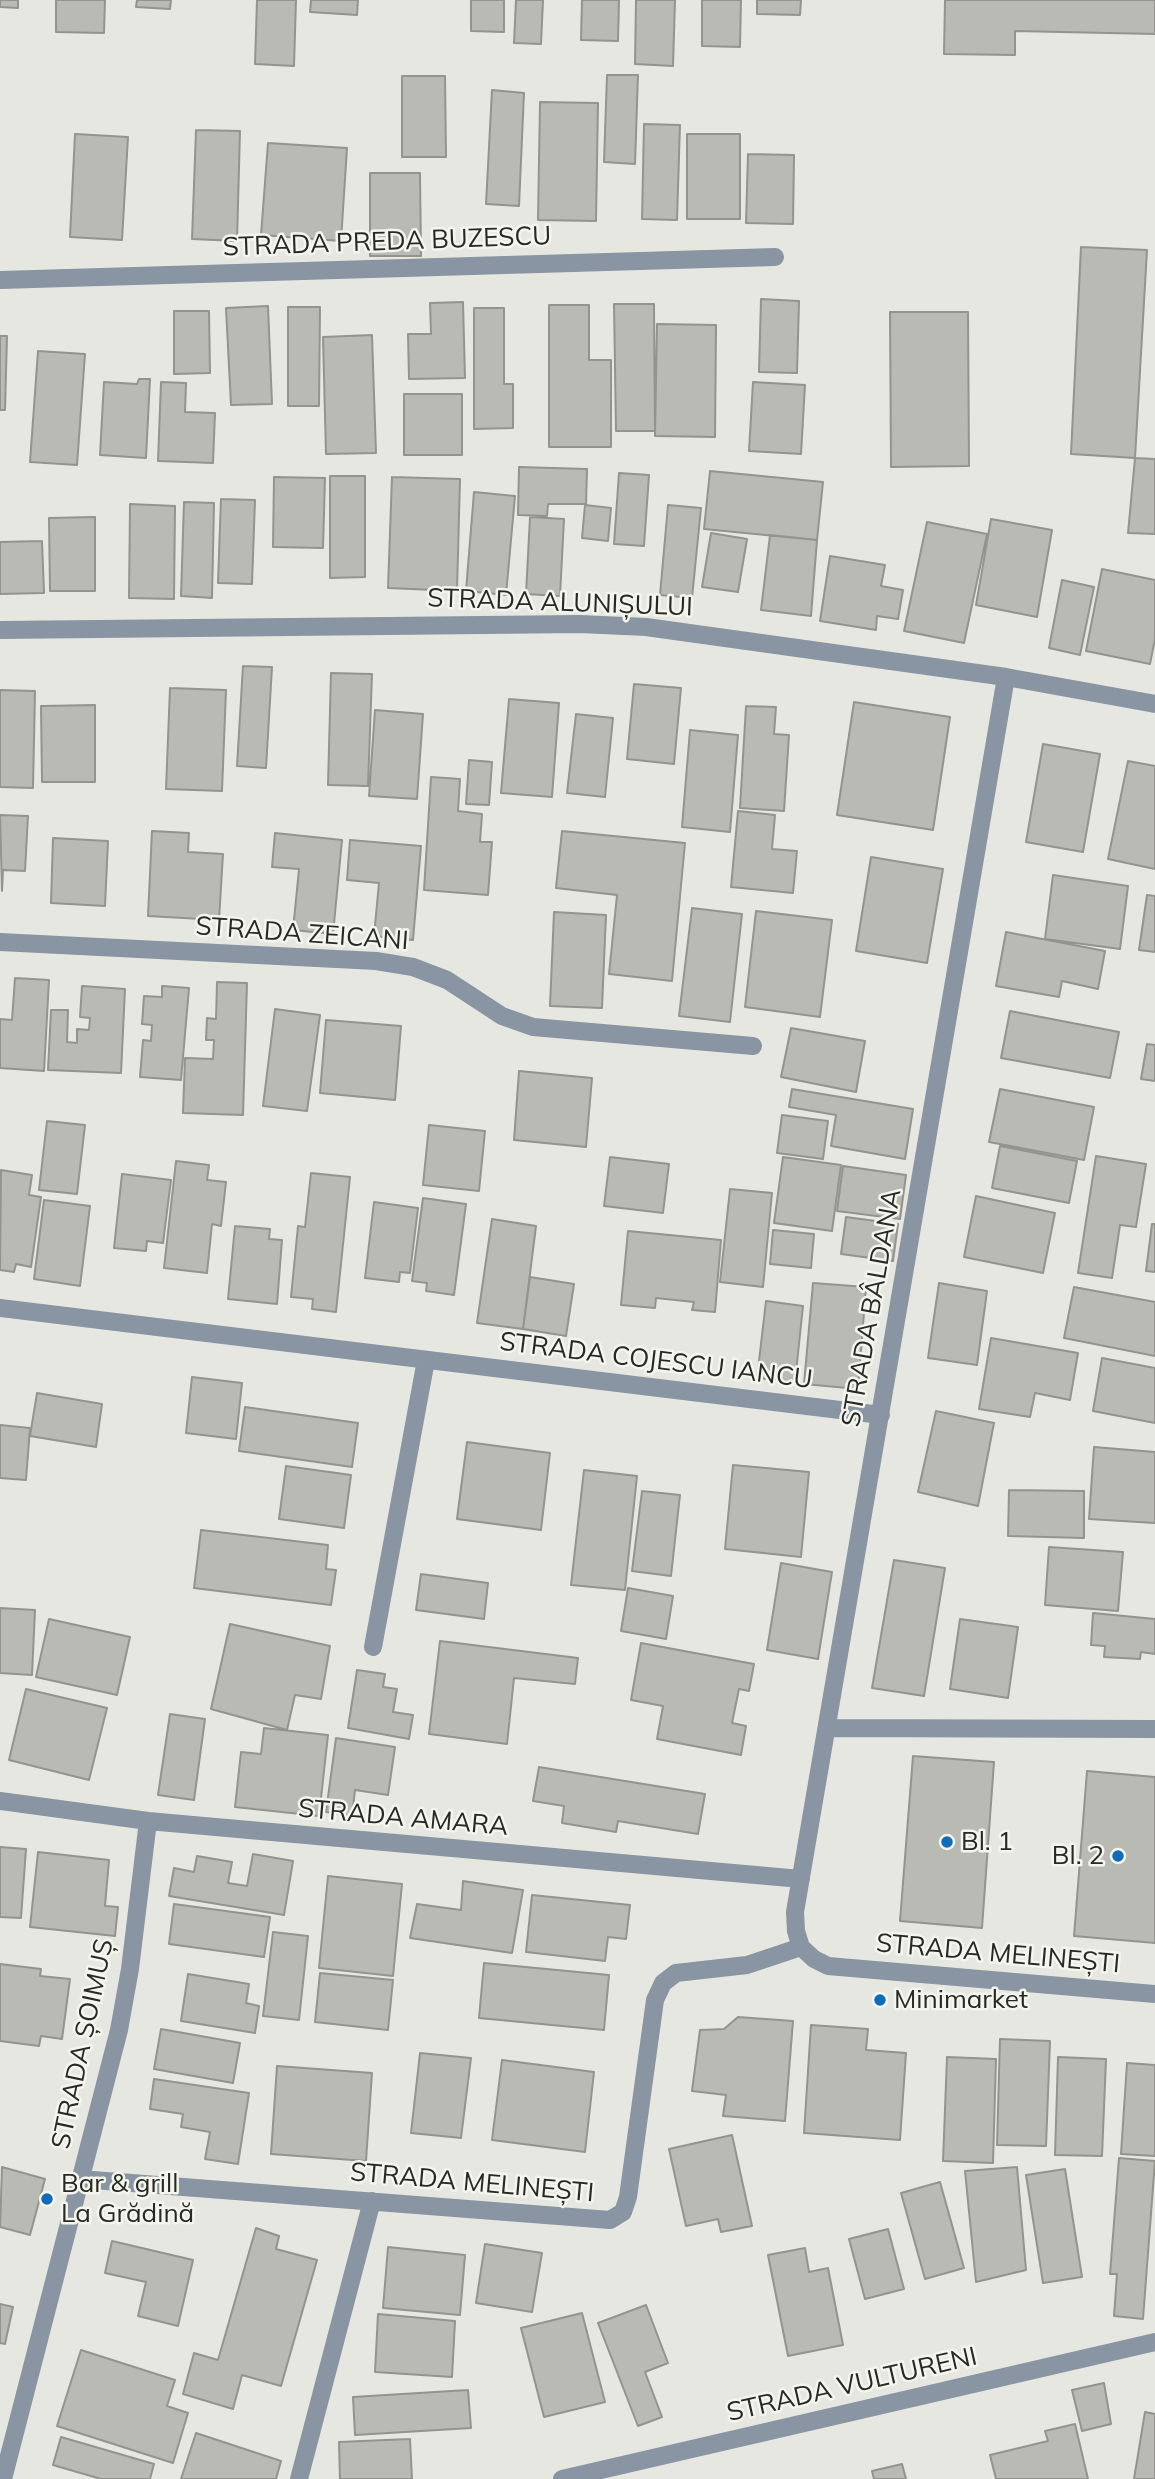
<!DOCTYPE html>
<meta charset="utf-8">
<style>
body{margin:0}
canvas{display:block;background:#e6e7e0}
</style>
<canvas width="1155" height="2479"></canvas>
<script>
const context = document.querySelector('canvas').getContext('2d');
context.lineJoin = 'round';
function fillPath(path, color) { context.fillStyle = color; context.fill(path, 'evenodd'); }
const poly = rows => new Path2D(rows.map(r => 'M' + r).join(''));
function strokePath(path, color, width, dash) { context.strokeStyle = color; context.lineWidth = width; context.lineCap = dash ? 'butt' : 'round'; context.setLineDash(dash || []); context.stroke(path); }
function write(font, color, halo, rows, align = 'center') {
  context.font = font + ' Mulish,sans-serif'; context.lineWidth = 5; context.setLineDash([]); context.textBaseline = 'middle'; context.strokeStyle = halo; context.fillStyle = color; for (const [text, x, y, turn = 0] of rows) {
    context.save(); context.translate(x, y); context.rotate((+turn || 0) * Math.PI / 180); context.textAlign = isNaN(turn) ? turn : align; if (halo) context.strokeText(text, 0, 0); context.fillText(text, 0, 0); context.restore();
  }
}
const building = poly([
 [0,0,18,0,18,8,0,7,0,0],
 [56,0,105,0,104,33,56,32,56,0],
 [137,0,171,0,170,9,136,7,137,0],
 [257,0,296,0,294,66,255,64,257,0],
 [311,0,358,0,357,15,310,12,311,0],
 [471,0,504,0,504,32,471,31,471,0],
 [516,0,543,0,541,44,514,43,516,0],
 [582,0,619,0,618,41,581,40,582,0],
 [636,0,675,0,673,66,635,64,636,0],
 [702,0,741,0,740,47,702,46,702,0],
 [757,0,801,0,800,15,757,14,757,0],
 [945,0,1155,0,1155,34,1015,31,1015,55,944,54,945,0],
 [607,75,638,75,635,164,604,162,607,75],
 [402,76,445,76,446,157,402,157,402,76],
 [492,90,524,93,519,206,486,204,492,90],
 [540,102,598,103,596,221,538,220,540,102],
 [644,124,680,125,677,220,642,219,644,124],
 [196,130,240,131,237,241,192,239,196,130],
 [75,134,128,137,122,240,70,237,75,134],
 [687,134,740,134,740,219,687,219,687,134],
 [268,143,347,148,341,241,261,235,268,143],
 [748,154,794,155,793,224,746,223,748,154],
 [370,173,420,173,421,256,370,256,370,173],
 [1081,247,1147,250,1135,458,1071,454,1081,247],
 [761,299,799,301,797,373,759,372,761,299],
 [463,302,465,378,409,379,408,334,431,334,430,303,463,302],
 [614,304,654,304,655,431,616,431,614,304],
 [549,305,589,305,589,360,611,360,611,447,549,447,549,305],
 [268,306,272,404,231,405,226,308,268,306],
 [288,307,320,307,319,406,288,406,288,307],
 [474,308,504,308,504,384,513,384,513,428,474,429,474,308],
 [174,311,209,311,210,373,174,374,174,311],
 [890,312,968,312,969,466,891,467,890,312],
 [657,324,716,325,715,437,655,436,657,324],
 [372,335,376,453,326,454,323,337,372,335],
 [0,336,7,336,5,410,0,410,0,336],
 [38,351,85,354,77,465,30,462,38,351],
 [139,379,150,379,146,458,100,455,104,382,137,384,139,379],
 [161,382,186,383,185,412,215,413,213,463,158,461,161,382],
 [753,382,805,385,801,454,749,451,753,382],
 [404,394,462,394,462,455,404,455,404,394],
 [1135,458,1155,459,1155,534,1128,533,1135,458],
 [519,467,587,469,586,504,548,504,547,516,518,515,519,467],
 [710,471,823,482,817,540,704,529,710,471],
 [619,473,649,475,644,546,614,544,619,473],
 [330,476,365,476,365,577,330,578,330,476],
 [274,477,325,478,323,548,273,547,274,477],
 [392,477,460,479,457,591,388,588,392,477],
 [474,492,515,496,506,595,466,591,474,492],
 [221,499,255,500,252,584,218,583,221,499],
 [184,502,214,503,212,598,181,596,184,502],
 [130,504,175,506,174,599,129,598,130,504],
 [585,505,611,508,608,541,582,538,585,505],
 [668,505,701,508,692,598,660,595,668,505],
 [95,517,95,591,50,591,49,518,95,517],
 [530,517,564,519,560,596,526,594,530,517],
 [991,519,1052,530,1037,617,976,605,991,519],
 [927,522,987,534,964,643,904,631,927,522],
 [711,533,747,539,738,592,702,587,711,533],
 [770,535,817,540,811,616,761,610,770,535],
 [42,541,44,593,0,594,0,542,42,541],
 [830,556,885,565,881,586,903,590,898,619,877,616,876,630,820,621,830,556],
 [1102,569,1155,580,1155,639,1150,664,1086,651,1102,569],
 [1062,580,1094,587,1080,655,1049,648,1062,580],
 [243,666,272,667,266,768,237,766,243,666],
 [331,673,372,674,368,786,328,785,331,673],
 [634,684,681,688,674,764,627,759,634,684],
 [170,688,226,690,222,791,166,789,170,688],
 [0,690,35,691,33,788,0,787,0,690],
 [509,699,559,703,552,797,501,793,509,699],
 [854,702,950,717,933,830,837,815,854,702],
 [95,705,95,782,42,782,41,706,95,705],
 [746,706,776,707,774,734,789,735,784,811,740,808,746,706],
 [375,710,423,714,417,799,369,796,375,710],
 [576,714,613,718,605,797,567,793,576,714],
 [690,730,738,735,730,832,682,827,690,730],
 [1043,744,1100,754,1083,852,1026,842,1043,744],
 [469,760,492,762,489,805,466,804,469,760],
 [1128,761,1155,766,1155,869,1108,859,1128,761],
 [431,777,460,779,458,811,482,814,480,842,492,842,488,895,424,890,431,777],
 [738,811,775,815,772,849,797,851,793,893,731,887,738,811],
 [0,815,28,816,25,871,3,870,2,891,0,815],
 [152,831,189,833,188,852,223,854,219,920,148,916,152,831],
 [562,831,685,843,672,981,609,974,617,895,556,888,562,831],
 [275,833,342,840,333,934,293,930,299,869,272,867,275,833],
 [53,838,108,841,105,906,51,903,53,838],
 [350,840,421,846,413,940,374,936,379,883,347,880,350,840],
 [871,857,943,869,927,963,856,951,871,857],
 [1053,875,1128,886,1120,949,1045,939,1053,875],
 [1147,895,1155,896,1155,952,1139,950,1147,895],
 [692,908,742,914,730,1022,679,1016,692,908],
 [756,911,832,920,820,1017,745,1007,756,911],
 [554,912,606,915,602,1008,550,1006,554,912],
 [1006,932,1105,951,1098,989,1062,981,1059,997,996,986,1006,932],
 [15,978,49,980,44,1071,0,1068,0,1019,12,1020,15,978],
 [217,982,247,983,243,1115,183,1113,185,1058,213,1059,214,1040,206,1040,207,1018,216,1019,217,982],
 [82,986,125,989,121,1073,48,1070,51,1010,68,1010,67,1042,77,1043,77,1029,89,1030,90,1018,80,1017,82,986],
 [162,986,189,988,181,1080,140,1077,143,1040,151,1041,152,1025,142,1024,144,996,162,997,162,986],
 [275,1009,320,1015,307,1111,263,1106,275,1009],
 [1010,1011,1119,1032,1110,1078,1001,1058,1010,1011],
 [326,1020,401,1026,395,1100,320,1093,326,1020],
 [791,1028,865,1041,856,1092,781,1077,791,1028],
 [1147,1044,1155,1045,1155,1081,1141,1079,1147,1044],
 [519,1071,592,1078,586,1147,514,1140,519,1071],
 [792,1089,913,1109,905,1159,831,1146,836,1115,789,1107,792,1089],
 [1000,1089,1094,1107,1084,1160,989,1142,1000,1089],
 [782,1115,828,1121,823,1159,777,1153,782,1115],
 [47,1121,85,1125,77,1194,39,1190,47,1121],
 [429,1125,485,1131,479,1191,423,1185,429,1125],
 [1000,1146,1077,1161,1069,1203,992,1188,1000,1146],
 [1096,1156,1146,1164,1136,1227,1120,1225,1112,1278,1078,1273,1096,1156],
 [610,1157,669,1164,663,1213,604,1206,610,1157],
 [783,1157,841,1165,832,1231,774,1223,783,1157],
 [176,1161,209,1165,207,1180,226,1182,221,1226,212,1224,207,1273,164,1268,176,1161],
 [843,1166,906,1175,900,1219,837,1211,843,1166],
 [1,1170,32,1175,29,1195,41,1197,31,1267,16,1264,14,1272,0,1270,1,1170],
 [311,1173,350,1177,336,1312,312,1309,313,1299,291,1297,298,1226,305,1227,311,1173],
 [122,1174,171,1180,163,1243,147,1241,146,1251,114,1248,122,1174],
 [730,1189,772,1193,763,1287,720,1282,730,1189],
 [976,1196,1055,1213,1043,1273,964,1257,976,1196],
 [423,1198,466,1204,454,1295,426,1291,427,1283,412,1281,423,1198],
 [44,1200,90,1206,80,1286,34,1279,44,1200],
 [374,1202,418,1208,410,1273,400,1272,399,1282,365,1278,374,1202],
 [846,1217,898,1224,893,1261,841,1254,846,1217],
 [492,1219,536,1226,523,1329,477,1323,492,1219],
 [1152,1224,1155,1224,1155,1272,1146,1271,1152,1224],
 [235,1226,270,1229,269,1239,282,1240,277,1304,228,1299,235,1226],
 [773,1230,814,1234,811,1268,770,1264,773,1230],
 [628,1231,721,1240,715,1312,692,1310,694,1302,656,1298,655,1308,621,1305,628,1231],
 [530,1277,574,1284,566,1336,523,1329,530,1277],
 [813,1283,866,1287,858,1389,804,1384,813,1283],
 [939,1283,987,1291,977,1365,928,1358,939,1283],
 [1074,1287,1155,1302,1155,1356,1064,1338,1074,1287],
 [766,1301,803,1306,795,1382,757,1378,766,1301],
 [991,1338,1078,1353,1070,1400,1035,1393,1030,1417,979,1409,991,1338],
 [1102,1358,1155,1368,1155,1423,1093,1411,1102,1358],
 [192,1377,242,1383,236,1439,186,1433,192,1377],
 [37,1393,102,1404,96,1447,30,1436,37,1393],
 [245,1407,358,1423,352,1467,239,1451,245,1407],
 [936,1411,994,1423,978,1506,918,1492,936,1411],
 [0,1425,30,1428,26,1480,0,1478,0,1425],
 [467,1442,550,1453,541,1530,457,1519,467,1442],
 [1094,1447,1155,1452,1155,1523,1089,1519,1094,1447],
 [733,1465,809,1472,801,1557,725,1549,733,1465],
 [286,1466,351,1475,344,1528,279,1519,286,1466],
 [584,1470,637,1476,625,1590,571,1585,584,1470],
 [1009,1490,1084,1491,1084,1538,1008,1536,1009,1490],
 [642,1491,680,1495,671,1576,632,1571,642,1491],
 [201,1530,328,1545,326,1569,336,1570,331,1605,194,1588,201,1530],
 [1049,1547,1123,1552,1118,1611,1045,1605,1049,1547],
 [894,1560,945,1568,924,1696,872,1688,894,1560],
 [781,1563,832,1572,818,1659,767,1650,781,1563],
 [421,1574,488,1583,484,1619,416,1610,421,1574],
 [628,1588,673,1596,666,1639,621,1631,628,1588],
 [0,1608,35,1610,32,1675,0,1673,0,1608],
 [1093,1613,1155,1619,1155,1654,1141,1652,1140,1659,1104,1657,1105,1646,1091,1645,1093,1613],
 [49,1619,130,1637,117,1695,36,1677,49,1619],
 [960,1619,1018,1627,1008,1698,950,1689,960,1619],
 [230,1624,330,1646,321,1699,295,1695,287,1730,211,1709,230,1624],
 [440,1641,578,1658,575,1684,514,1678,507,1744,429,1734,440,1641],
 [641,1643,754,1664,749,1691,739,1689,732,1723,746,1726,741,1755,657,1739,663,1706,631,1700,641,1643],
 [357,1670,385,1674,383,1687,397,1689,393,1712,413,1715,409,1739,348,1728,357,1670],
 [26,1689,107,1708,89,1780,9,1760,26,1689],
 [170,1714,205,1719,194,1800,158,1795,170,1714],
 [264,1728,328,1735,319,1816,235,1807,241,1752,261,1754,264,1728],
 [336,1738,395,1747,388,1795,355,1790,352,1816,326,1812,336,1738],
 [913,1756,994,1762,982,1928,900,1921,913,1756],
 [539,1767,705,1794,698,1834,618,1821,616,1832,562,1823,564,1806,533,1801,539,1767],
 [1087,1771,1155,1777,1155,1943,1074,1936,1087,1771],
 [0,1847,26,1849,21,1918,0,1917,0,1847],
 [38,1852,109,1860,105,1906,118,1907,115,1936,30,1927,38,1852],
 [253,1854,293,1861,284,1915,169,1896,174,1868,194,1872,197,1856,232,1862,228,1883,247,1886,253,1854],
 [328,1876,402,1884,393,1976,319,1968,328,1876],
 [463,1881,523,1890,512,1953,410,1938,417,1904,461,1910,463,1881],
 [532,1895,630,1905,626,1939,608,1937,605,1961,526,1952,532,1895],
 [174,1904,270,1917,264,1957,169,1944,174,1904],
 [273,1932,308,1936,299,2020,263,2016,273,1932],
 [484,1963,609,1975,604,2030,479,2018,484,1963],
 [0,1964,41,1969,40,1976,70,1979,62,2039,41,2036,39,2046,0,2041,0,1964],
 [320,1973,393,1980,388,2030,315,2022,320,1973],
 [188,1974,249,1984,246,2003,259,2006,255,2033,181,2021,188,1974],
 [738,2017,793,2021,785,2121,723,2116,726,2095,692,2091,700,2030,724,2029,738,2017],
 [811,2025,868,2029,866,2050,906,2053,900,2140,804,2133,811,2025],
 [161,2029,240,2043,233,2083,154,2069,161,2029],
 [1000,2039,1050,2041,1046,2146,997,2145,1000,2039],
 [420,2053,471,2058,461,2138,411,2133,420,2053],
 [947,2057,996,2059,993,2163,943,2161,947,2057],
 [1058,2057,1106,2059,1102,2156,1055,2155,1058,2057],
 [502,2060,594,2072,585,2152,492,2140,502,2060],
 [1127,2063,1155,2065,1155,2156,1121,2154,1127,2063],
 [277,2066,372,2073,366,2161,271,2154,277,2066],
 [154,2079,249,2093,238,2164,205,2159,210,2132,181,2127,183,2114,150,2109,154,2079],
 [732,2135,752,2226,721,2232,718,2219,686,2226,669,2149,732,2135],
 [1119,2158,1155,2161,1143,2319,1114,2316,1117,2274,1110,2274,1119,2158],
 [2,2167,45,2179,30,2235,0,2227,2,2167],
 [1017,2167,1026,2270,976,2282,965,2171,1017,2167],
 [1065,2169,1082,2277,1043,2283,1026,2175,1065,2169],
 [940,2182,964,2268,925,2279,901,2193,940,2182],
 [256,2228,279,2236,276,2249,317,2260,281,2386,242,2375,233,2409,183,2394,194,2353,218,2360,256,2228],
 [888,2229,904,2289,865,2299,849,2239,888,2229],
 [112,2241,193,2260,178,2326,138,2316,146,2282,105,2273,112,2241],
 [485,2244,542,2253,532,2312,476,2303,485,2244],
 [388,2247,465,2255,460,2315,383,2308,388,2247],
 [805,2248,809,2272,828,2268,843,2345,788,2356,768,2255,805,2248],
 [0,2304,13,2307,5,2344,0,2343,0,2304],
 [646,2305,668,2363,645,2372,662,2417,638,2426,598,2323,646,2305],
 [582,2313,605,2402,544,2417,521,2328,582,2313],
 [378,2314,455,2321,452,2377,375,2372,378,2314],
 [81,2350,175,2380,167,2406,188,2413,173,2463,57,2426,81,2350],
 [1104,2383,1111,2424,1082,2431,1072,2390,1104,2383],
 [468,2390,471,2428,355,2435,353,2397,468,2390],
 [1145,2412,1155,2414,1155,2479,1134,2479,1145,2412],
 [1075,2424,1088,2479,996,2479,990,2455,1048,2441,1045,2431,1075,2424],
 [196,2433,281,2461,276,2479,181,2479,196,2433],
 [61,2437,154,2464,150,2479,101,2479,53,2465,61,2437],
 [410,2439,412,2479,340,2479,339,2442,410,2439],
 [902,2464,906,2479,874,2479,872,2471,902,2464]
]);
const minor = poly([
 [0,280,775,257],
 [0,630,580,624,646,627,1006,677,1155,704],
 [1006,677,795,1912,796,1931,801,1947,814,1959,828,1966,1155,1994],
 [0,942,376,961,413,967,447,980,502,1016,533,1027,753,1046],
 [0,1308,881,1415],
 [373,1647,426,1360],
 [827,1728,1155,1729],
 [0,1801,148,1821,801,1879],
 [80,2179,610,2220,623,2212,628,2197,655,2000,663,1983,676,1973,747,1965,801,1947],
 [3,2479,119,2030,130,1969,148,1821],
 [299,2479,372,2201],
 [562,2479,1155,2342]
]);
const markers = [
 [947,1842,7,"#106cb9"],
 [1118,1856,7,"#106cb9"],
 [880,2000,7,"#106cb9"],
 [47,2199,7,"#106cb9"]
];
const streetNames = [
 ["STRADA PREDA BUZESCU",387,242,-2],
 ["STRADA ALUNIȘULUI",560,603,2],
 ["STRADA ZEICANI",302,934,4],
 ["STRADA BÂLDANA",872,1308,-80],
 ["STRADA COJESCU IANCU",656,1361,7],
 ["STRADA AMARA",403,1818,5],
 ["STRADA MELINEȘTI",998,1954,5],
 ["STRADA ȘOIMUȘ",83,2044,-78],
 ["STRADA MELINEȘTI",472,2183,5],
 ["STRADA VULTURENI",852,2385,-13]
];
const poiNames = [
 ["Bl. 1",961,1842],
 ["Bl. 2",1104,1856,"right"],
 ["Minimarket",894,2000],
 ["Bar & grill",61,2184],
 ["La Grădină",61,2214]
];
fillPath(building, '#b9bab3');
strokePath(building, '#94948d', 2);
strokePath(minor, '#8995a2', 18);
for (const [x, y, r, color] of markers) { const dot = new Path2D(); dot.arc(x, y, r, 0, 2 * Math.PI); context.fillStyle = color; context.fill(dot); strokePath(dot, '#f4f5ed', 2.5); }
write('26px', '#282825', '#f4f5ed', streetNames);
write('26px', '#282825', '#f4f5ed', poiNames, 'left');
</script>
